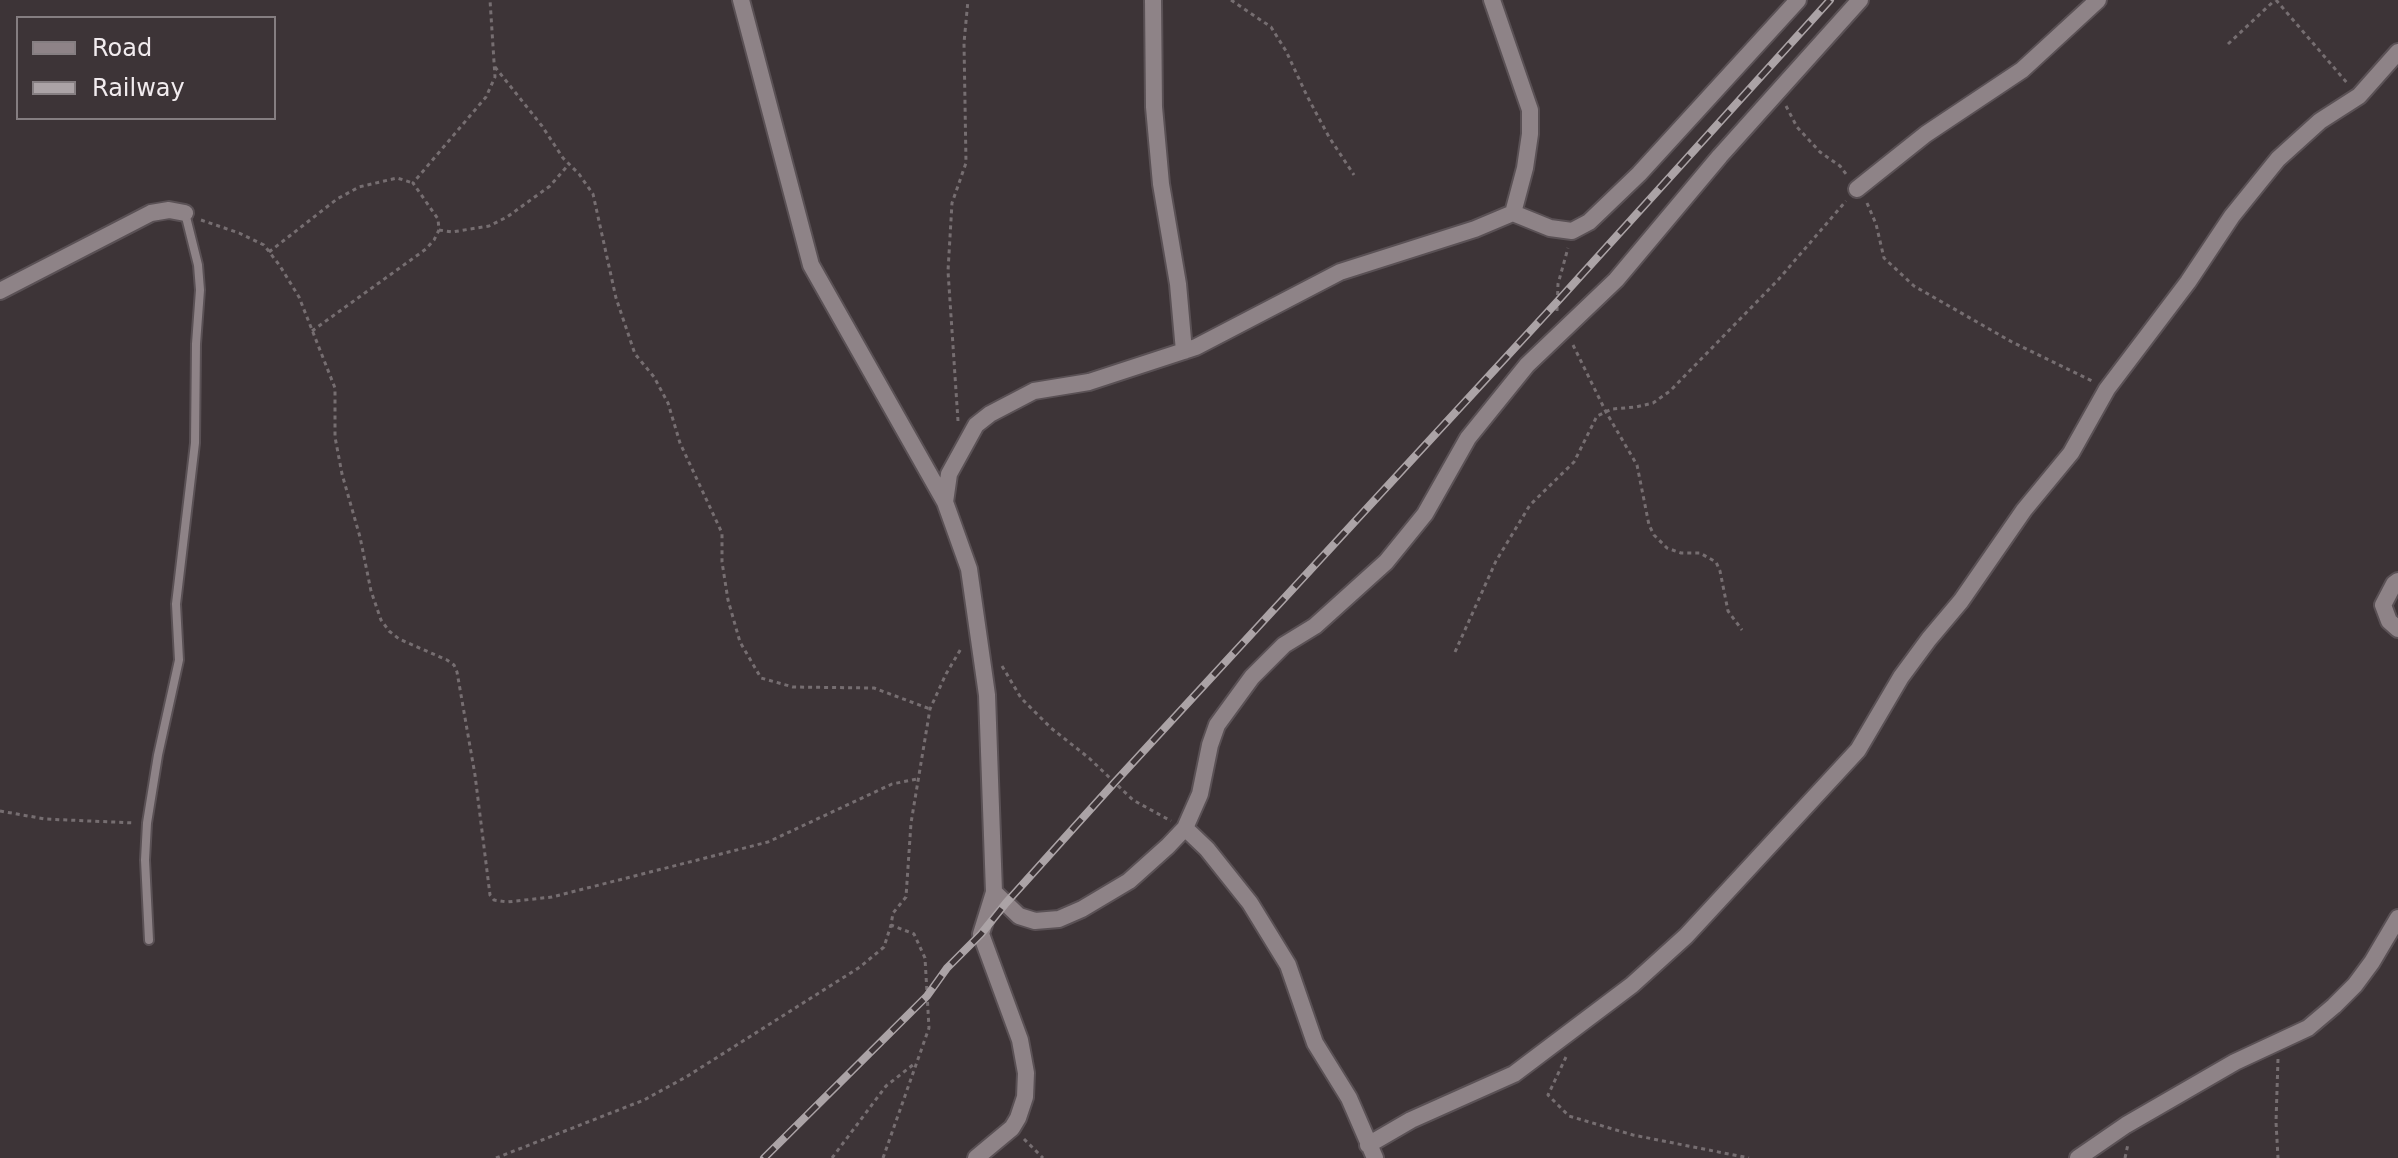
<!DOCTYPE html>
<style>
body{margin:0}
#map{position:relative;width:2398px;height:1158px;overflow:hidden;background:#3d3437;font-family:"DejaVu Sans",sans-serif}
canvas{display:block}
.legend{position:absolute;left:16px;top:16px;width:260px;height:104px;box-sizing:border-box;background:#3d3437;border:2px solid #857e81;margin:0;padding:10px 14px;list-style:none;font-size:24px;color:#f2ecef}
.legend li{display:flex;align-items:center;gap:16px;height:40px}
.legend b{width:40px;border:2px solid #857e81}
</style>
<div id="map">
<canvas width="2398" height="1158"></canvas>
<ul class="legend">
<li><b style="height:10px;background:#8e8387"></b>Road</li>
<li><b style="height:10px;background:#aba3a6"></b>Railway</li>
</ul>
</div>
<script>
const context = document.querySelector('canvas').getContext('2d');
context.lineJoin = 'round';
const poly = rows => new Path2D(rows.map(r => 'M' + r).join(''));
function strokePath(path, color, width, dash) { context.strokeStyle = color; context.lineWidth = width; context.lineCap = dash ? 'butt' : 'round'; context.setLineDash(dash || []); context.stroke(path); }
const path = poly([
 [1231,0,1271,27,1286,51,1307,96,1329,137,1354,175],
 [2276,0,2348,84],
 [2228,44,2275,0],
 [495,67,542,126,563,158,579,174,593,194,616,298,635,354,654,377,668,403,680,443,722,533,722,562,728,600,740,642,761,678,793,687,874,688,930,709],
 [1786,106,1797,127,1820,152,1840,166,1846,174],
 [1867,203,1876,224,1884,258,1914,286,2012,342,2092,381],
 [201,220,239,233,264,245,280,266,299,297,335,388,335,437,342,474,360,537,371,591,381,620,389,631,399,639,447,660,454,665,457,672,475,775,490,895,494,900,507,902,552,897,768,842,892,784,917,779],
 [439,230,452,232,489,226,507,217,550,186,569,164],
 [269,252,337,199,359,187,397,178,413,183],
 [1557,311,1558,284,1568,248],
 [312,331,426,249,434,240,439,230,438,219,413,183,486,97,495,77,490,0],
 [1573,345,1606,412,1637,465,1649,525,1654,535,1667,548,1681,553,1700,553,1716,562,1720,571,1728,611,1742,630],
 [958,421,948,271,952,203,966,163,964,43,968,0],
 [1455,652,1496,561,1530,505,1574,462,1597,416,1612,409,1636,407,1653,403,1670,391,1778,280,1846,201],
 [1002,666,1021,698,1051,728,1089,758,1133,800,1171,821],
 [0,811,45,819,135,823],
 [1566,1057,1548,1095,1569,1116,1633,1135,1749,1158],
 [2278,1059,2276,1122,2278,1158],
 [1024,1139,1043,1158],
 [496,1158,644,1100,686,1077,860,967,884,947,891,925],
 [832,1158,886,1086,914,1064],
 [883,1158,929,1028,925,958,914,934,891,925,893,913,906,897,911,823,930,709,946,674,962,647],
 [2125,1158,2128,1144]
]);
const service = poly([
 [149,940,145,860,147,823,158,755,179,660,176,604,195,443,196,344,200,290,198,265,185,213]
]);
const minor = poly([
 [741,0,811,265,945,502,969,569,987,695,994,892,981,934,1020,1040,1026,1073,1025,1097,1018,1118,1012,1128,976,1158],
 [1153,0,1154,107,1161,184,1178,284,1184,351],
 [1857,189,1926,134,2022,70,2098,0],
 [1513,213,1550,228,1572,231,1589,222,1639,174,1798,0],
 [0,291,151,213,169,210,185,213],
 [945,502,949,474,976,425,990,414,1034,391,1089,382,1196,347,1340,272,1475,229,1513,213,1525,168,1530,134,1530,110,1492,0],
 [2398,581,2394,584,2383,605,2389,621,2398,629],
 [1185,828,1207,849,1250,903,1288,965,1315,1043,1349,1098,1375,1158],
 [994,892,1019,916,1035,921,1059,919,1082,909,1129,881,1168,846,1185,828,1200,794,1210,745,1217,725,1252,677,1284,645,1315,626,1386,562,1425,514,1468,438,1527,365,1616,280,1720,156,1860,0],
 [1368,1145,1411,1120,1514,1074,1632,985,1686,936,1858,750,1901,677,1929,639,1961,601,2024,510,2071,453,2107,389,2188,282,2232,216,2278,159,2320,121,2359,96,2398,52],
 [2078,1158,2126,1125,2235,1062,2308,1028,2334,1006,2355,985,2372,962,2398,918]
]);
const rail = poly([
 [764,1158,927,996,947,968,981,934,1006,903,1115,782,1557,302,1830,0]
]);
strokePath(service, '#5a5155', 12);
strokePath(minor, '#5a5155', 20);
strokePath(path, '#766e71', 3, [4, 4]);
strokePath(service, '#8e8387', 8);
strokePath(minor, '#8e8387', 16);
strokePath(rail, '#aba3a6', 8);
strokePath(rail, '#3d3437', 5, [15]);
</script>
